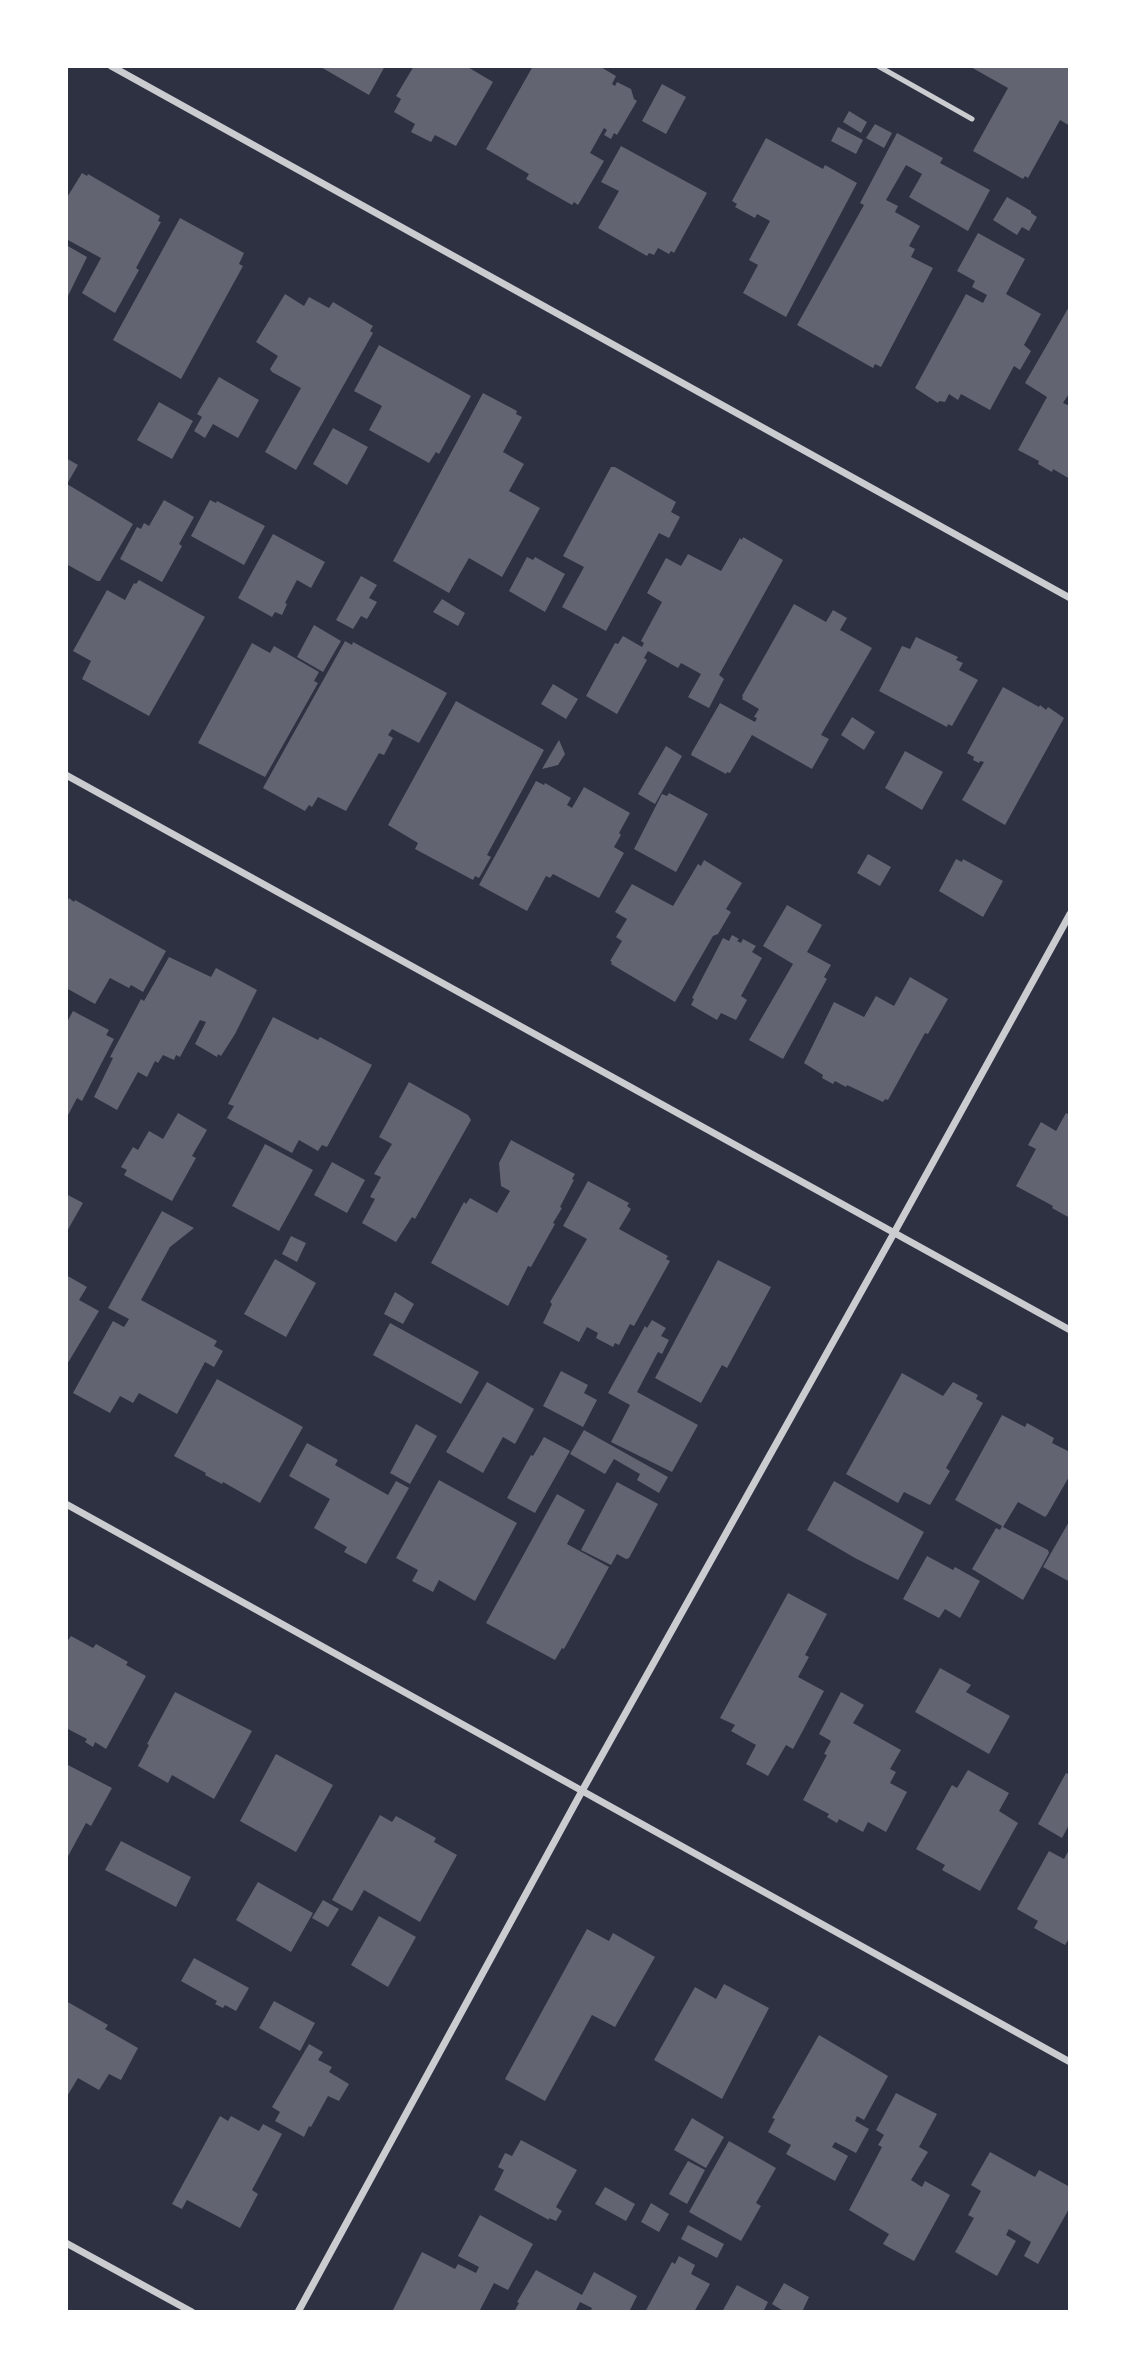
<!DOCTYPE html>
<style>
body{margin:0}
#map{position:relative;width:1136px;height:2378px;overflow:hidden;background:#2d3142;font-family:"Titillium Web",sans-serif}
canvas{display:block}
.frame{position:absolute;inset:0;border:68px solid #fff;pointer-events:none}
</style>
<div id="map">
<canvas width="1136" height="2378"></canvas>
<div class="frame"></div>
</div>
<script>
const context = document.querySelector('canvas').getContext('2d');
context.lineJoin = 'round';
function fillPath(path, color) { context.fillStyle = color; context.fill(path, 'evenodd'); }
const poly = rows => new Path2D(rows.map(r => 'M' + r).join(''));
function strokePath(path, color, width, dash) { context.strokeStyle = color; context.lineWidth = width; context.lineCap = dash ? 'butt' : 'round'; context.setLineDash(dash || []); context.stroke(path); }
const building = poly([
 [319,66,385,66,369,95],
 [414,66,466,66,493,82,456,146,435,135,431,142,411,132,415,124,394,112,401,99,396,96],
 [533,66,599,66,616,76,612,84,615,86,617,82,631,89,634,99,637,101,617,135,614,133,611,139,604,135,607,130,604,128,590,153,604,161,578,205,574,202,572,205,526,179,529,174,486,149],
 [969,66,1070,66,1070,126,1060,120,1028,178,1025,176,1023,179,973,151,1008,88],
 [662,84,686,97,666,134,642,121],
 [849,111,867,122,861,133,843,122],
 [875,124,892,133,884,148,866,138],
 [838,127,863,140,856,154,831,141],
 [897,133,943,158,940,163,990,190,968,231,909,197,922,174,906,165,886,200,898,206,895,212,920,226,909,246,915,249,911,257,933,268,881,367,875,364,873,368,797,325,864,205,860,203],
 [766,138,823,169,825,165,857,183,786,317,743,293,758,265,749,260,770,221,757,214,755,218,735,207,737,204,732,201],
 [621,146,707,193,674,253,671,251,669,254,658,248,654,255,649,253,647,256,598,228,619,191,601,182],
 [82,173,87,176,88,174,160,216,158,221,161,222,136,268,139,270,115,313,82,293,101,258,66,239,66,199],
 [1007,197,1031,211,1031,213,1037,217,1029,231,1022,227,1017,235,993,220],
 [180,218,244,253,239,264,243,266,181,379,113,340],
 [978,233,1025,259,1006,294,1041,314,1024,345,1031,351,1020,370,1014,366,990,410,961,394,958,400,949,394,945,402,939,401,938,403,915,388,966,294,983,303,987,295,972,287,975,281,957,271],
 [66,245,87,257,66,300],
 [285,294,304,306,309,297,329,308,333,302,373,326,370,331,373,333,296,470,265,452,301,388,272,372,270,369,278,356,256,342],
 [1070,305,1070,392,1063,403,1070,406,1070,479,1053,469,1052,472,1038,464,1039,461,1018,450,1047,397,1025,383],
 [379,345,471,396,439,454,436,452,429,463,369,430,382,406,354,391],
 [219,377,259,400,238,438,213,424,205,438,194,431,202,417,197,414],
 [483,393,517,411,516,414,522,417,503,452,524,464,509,491,540,508,502,577,469,558,449,593,393,561],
 [159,402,193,421,172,459,137,440],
 [333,428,368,447,347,485,313,464],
 [66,458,78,465,67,484,133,524,100,581,97,581,66,564],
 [611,467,615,467,676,502,671,512,680,517,669,538,659,533,606,631,562,607,584,567,563,556],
 [164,500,194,517,179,544,182,546,162,582,120,559,137,527,141,529,144,523,149,526],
 [210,500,216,503,217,501,265,526,244,565,191,536],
 [273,534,325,562,311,588,297,580,285,603,287,604,282,615,275,612,272,617,238,598],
 [743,537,783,560,719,675,724,679,709,708,688,697,701,674,681,663,678,668,648,651,644,658,647,660,617,714,586,696,615,643,618,644,623,636,642,647,644,643,641,641,662,602,647,593,666,558,681,566,688,554,721,571,740,538,742,540],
 [527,557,533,560,535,557,565,574,545,612,509,591],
 [361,576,377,585,369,598,377,602,367,619,361,616,353,629,336,620],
 [139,580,205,617,149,716,82,679,91,661,73,651,107,590,125,600,134,583,136,584],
 [442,599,465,613,458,626,433,612],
 [794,604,826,622,833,610,847,618,840,630,872,648,821,735,829,739,812,769,752,735,730,773,727,772,726,774,691,755,692,752,720,703,755,722,757,718,754,717,759,709,742,699,743,697,742,696],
 [314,625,341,641,323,672,297,657],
 [916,637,958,657,956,660,963,663,959,670,978,680,952,726,948,724,947,727,879,691,902,646,910,649],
 [345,641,352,645,353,642,447,693,419,743,392,729,388,735,393,738,384,755,379,753,346,811,318,797,312,807,309,805,305,811,263,788],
 [252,643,270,653,274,646,319,672,314,681,318,683,265,777,198,743],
 [553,684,578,699,566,719,541,704],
 [1003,687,1039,707,1040,705,1046,710,1048,707,1064,718,1005,825,962,800,984,762,980,761,979,763,973,760,974,757,967,753],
 [456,701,544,750,487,855,491,857,479,878,475,876,473,880,415,849,418,843,388,825],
 [852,717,875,732,864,750,841,735],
 [559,740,565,754,558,765,542,769],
 [666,746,682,756,655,804,638,794],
 [905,751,943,772,922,810,885,788],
 [536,781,544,785,545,783,571,798,567,805,572,808,584,787,630,813,619,833,621,835,614,847,624,853,599,898,553,874,550,878,546,876,527,911,479,885],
 [669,793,708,814,676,872,634,849,662,794,667,796],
 [868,854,891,867,880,886,857,873],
 [956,859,962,862,963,859,1003,881,983,917,939,891],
 [704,860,742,883,726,909,731,912,718,934,713,936,675,1002,611,964,612,962,610,961,622,941,616,937,627,919,615,912,632,884,673,906,698,864,701,866],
 [69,898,74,902,75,900,166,951,143,992,131,985,129,988,110,978,95,1004,66,988,66,903],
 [787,905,822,925,807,952,831,965,824,977,827,979,783,1059,749,1040,793,964,763,946],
 [732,935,739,939,737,941,741,943,743,939,756,946,752,952,762,958,741,996,747,1000,736,1020,721,1013,717,1020,691,1005,694,999,692,998,723,938,729,941],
 [169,957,211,977,216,968,257,990,235,1034,221,1056,218,1054,217,1057,195,1044,206,1022,200,1020,180,1057,176,1055,174,1060,163,1055,158,1063,155,1061,147,1077,138,1072,117,1110,94,1097,113,1058,110,1057,141,999,144,1001],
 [910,977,948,999,928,1034,925,1033,888,1100,885,1099,883,1102,847,1085,846,1087,835,1081,833,1084,822,1078,823,1075,804,1063,834,1002,864,1017,876,996,894,1006],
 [73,1011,109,1030,106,1035,114,1039,82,1101,77,1098,66,1119,66,1024],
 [273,1017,318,1040,320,1037,372,1065,327,1147,322,1145,318,1151,299,1140,292,1153,227,1118,234,1106,228,1104],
 [409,1082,468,1115,471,1120,415,1219,412,1217,396,1242,362,1223,375,1199,370,1197,381,1177,374,1174,392,1144,379,1137],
 [178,1113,207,1130,192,1156,196,1158,172,1201,124,1175,127,1170,121,1167,133,1147,138,1150,149,1131,163,1139],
 [1066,1113,1070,1115,1070,1218,1052,1208,1053,1206,1016,1186,1036,1149,1028,1145,1041,1122,1056,1131],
 [511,1140,575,1174,572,1179,574,1180,560,1207,562,1208,553,1223,555,1224,531,1267,528,1266,508,1306,431,1263,464,1202,466,1204,470,1198,497,1213,510,1191,501,1186,499,1163],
 [265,1144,313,1170,279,1231,232,1206],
 [332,1162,365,1180,347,1213,314,1195],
 [588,1181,629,1203,627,1206,631,1209,619,1229,668,1256,666,1259,670,1261,634,1326,630,1324,619,1345,615,1343,613,1347,596,1338,598,1333,587,1327,579,1342,543,1323,552,1304,550,1302,587,1239,563,1226],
 [66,1194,83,1203,66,1233],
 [162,1211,194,1228,170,1247,141,1300,217,1341,214,1346,223,1351,214,1367,205,1362,177,1414,139,1393,133,1403,120,1396,110,1413,73,1393,113,1321,124,1327,129,1319,108,1308],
 [291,1236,306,1243,297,1262,282,1254],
 [275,1259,316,1283,286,1337,244,1314],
 [718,1260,771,1287,727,1368,722,1365,701,1403,655,1378],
 [66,1275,87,1287,79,1300,99,1311,66,1366],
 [395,1292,414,1304,403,1324,384,1314],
 [652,1320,666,1328,661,1336,669,1340,662,1354,658,1352,637,1392,698,1425,672,1472,611,1442,630,1405,608,1393,645,1326,647,1328],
 [390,1323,479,1372,461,1404,373,1355],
 [561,1371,588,1385,584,1393,597,1400,583,1427,543,1406],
 [902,1373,943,1396,953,1382,978,1395,976,1399,983,1403,946,1468,950,1471,930,1505,904,1492,898,1503,846,1474],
 [217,1379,303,1427,260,1503,223,1482,222,1484,205,1475,206,1473,174,1456],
 [487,1382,534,1409,515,1444,503,1437,483,1473,446,1452],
 [1002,1415,1025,1427,1027,1423,1054,1438,1052,1443,1070,1452,1070,1475,1047,1515,1045,1517,1018,1502,1003,1527,1048,1550,1049,1553,1023,1600,972,1569,996,1528,1000,1530,1002,1526,955,1500],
 [416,1424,437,1436,410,1484,390,1473],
 [584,1430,668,1477,659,1493,637,1480,640,1474,614,1459,605,1474,570,1454],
 [544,1437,570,1451,535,1513,507,1498,531,1455,533,1456],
 [307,1443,338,1460,335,1465,388,1495,396,1481,409,1488,366,1564,344,1552,347,1547,314,1528,330,1499,289,1476],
 [439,1480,517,1523,475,1601,439,1580,433,1592,412,1581,418,1570,396,1558],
 [834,1481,924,1532,898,1580,855,1558,807,1530],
 [617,1482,658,1504,629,1558,626,1559,617,1554,611,1565,581,1550],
 [557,1494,585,1510,567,1544,609,1567,564,1649,562,1648,555,1660,486,1623],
 [1070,1520,1070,1582,1043,1567],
 [927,1556,953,1570,955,1567,980,1581,960,1618,945,1609,939,1618,903,1599],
 [788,1593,827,1614,805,1655,809,1657,798,1677,824,1691,793,1749,786,1745,768,1776,746,1764,756,1745,731,1731,735,1725,720,1718],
 [71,1636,93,1648,96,1644,128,1662,126,1665,146,1676,106,1749,95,1742,93,1747,85,1742,87,1739,66,1728,66,1643],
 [940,1668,971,1685,966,1692,1010,1716,989,1754,915,1712],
 [175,1692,252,1731,214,1799,172,1775,168,1783,138,1766,149,1745,147,1744],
 [841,1692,864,1705,853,1723,901,1750,890,1769,896,1772,890,1783,907,1792,886,1832,868,1822,863,1832,839,1819,837,1823,827,1817,829,1814,803,1800,827,1755,824,1754,831,1741,819,1734],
 [276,1754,333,1785,296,1852,240,1821],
 [66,1764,112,1788,91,1826,86,1823,66,1860],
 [968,1770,1009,1793,999,1811,1018,1823,980,1891,942,1870,945,1865,916,1849,952,1785,957,1788],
 [1066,1773,1070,1775,1070,1823,1062,1838,1038,1824],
 [380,1815,392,1822,396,1816,436,1838,434,1842,457,1855,420,1922,364,1890,352,1911,332,1900],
 [121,1841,191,1877,176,1907,105,1870],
 [1070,1848,1070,1937,1065,1945,1034,1928,1038,1921,1017,1909,1049,1851,1064,1859],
 [258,1882,313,1913,291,1952,236,1920],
 [323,1900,339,1909,328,1927,312,1918],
 [379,1916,416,1937,388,1987,351,1965],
 [587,1929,609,1941,613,1933,655,1957,615,2027,592,2015,545,2101,505,2079],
 [194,1958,249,1988,236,2011,225,2005,223,2008,215,2004,217,2001,181,1981],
 [724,1984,769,2008,722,2099,654,2060,695,1987,716,1999],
 [66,2001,108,2025,105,2029,138,2048,121,2080,109,2074,99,2090,78,2078,66,2098],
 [274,2001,315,2023,300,2051,259,2028],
 [819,2035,888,2076,864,2120,857,2116,855,2121,869,2129,856,2153,835,2142,832,2147,848,2156,835,2181,786,2154,791,2145,768,2132,775,2119,772,2118],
 [309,2044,323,2052,318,2060,332,2067,329,2072,349,2084,339,2101,328,2096,311,2127,309,2126,304,2137,275,2121,280,2112,272,2107],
 [896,2093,937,2114,919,2147,928,2152,911,2180,922,2187,925,2181,950,2195,914,2261,883,2244,889,2234,849,2210,882,2147,878,2145,884,2135,876,2130],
 [220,2116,228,2121,231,2116,259,2131,263,2124,282,2134,252,2190,258,2194,240,2228,187,2200,182,2209,172,2204],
 [692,2118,724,2137,706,2168,674,2150],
 [521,2140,577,2170,556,2207,562,2211,556,2221,549,2218,549,2220,494,2190,504,2170,498,2167,505,2153,512,2156],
 [729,2141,776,2168,756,2203,761,2206,741,2241,689,2212],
 [990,2152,1035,2177,1039,2170,1070,2187,1070,2207,1038,2264,1024,2256,1031,2242,1009,2229,1006,2235,1016,2241,997,2276,955,2252,974,2218,968,2215,981,2191,971,2185],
 [688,2161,705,2170,687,2204,669,2194],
 [605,2187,635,2204,626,2221,595,2204],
 [651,2203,669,2214,659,2232,641,2222],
 [480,2215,533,2244,508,2290,494,2283,479,2312,392,2312,422,2252,455,2269,458,2264,476,2273,479,2267,458,2256],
 [688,2225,724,2244,717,2258,681,2239],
 [679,2256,695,2265,691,2274,710,2284,694,2312,645,2312,672,2262,675,2264],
 [536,2270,582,2295,594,2272,637,2296,629,2312,590,2312,592,2308,580,2302,575,2312,514,2312,519,2303,517,2302],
 [784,2283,809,2297,802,2312,785,2312,772,2304],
 [737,2285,768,2302,763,2312,722,2312]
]);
const service = poly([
 [878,66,972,119]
]);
const minor = poly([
 [111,66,1070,598],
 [66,775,1070,1330],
 [66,1504,1070,2062],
 [66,2243,192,2312],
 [298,2312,582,1791,894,1233,1070,914]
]);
fillPath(building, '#626471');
strokePath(service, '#caccd0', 5);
strokePath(minor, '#caccd0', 7);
</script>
